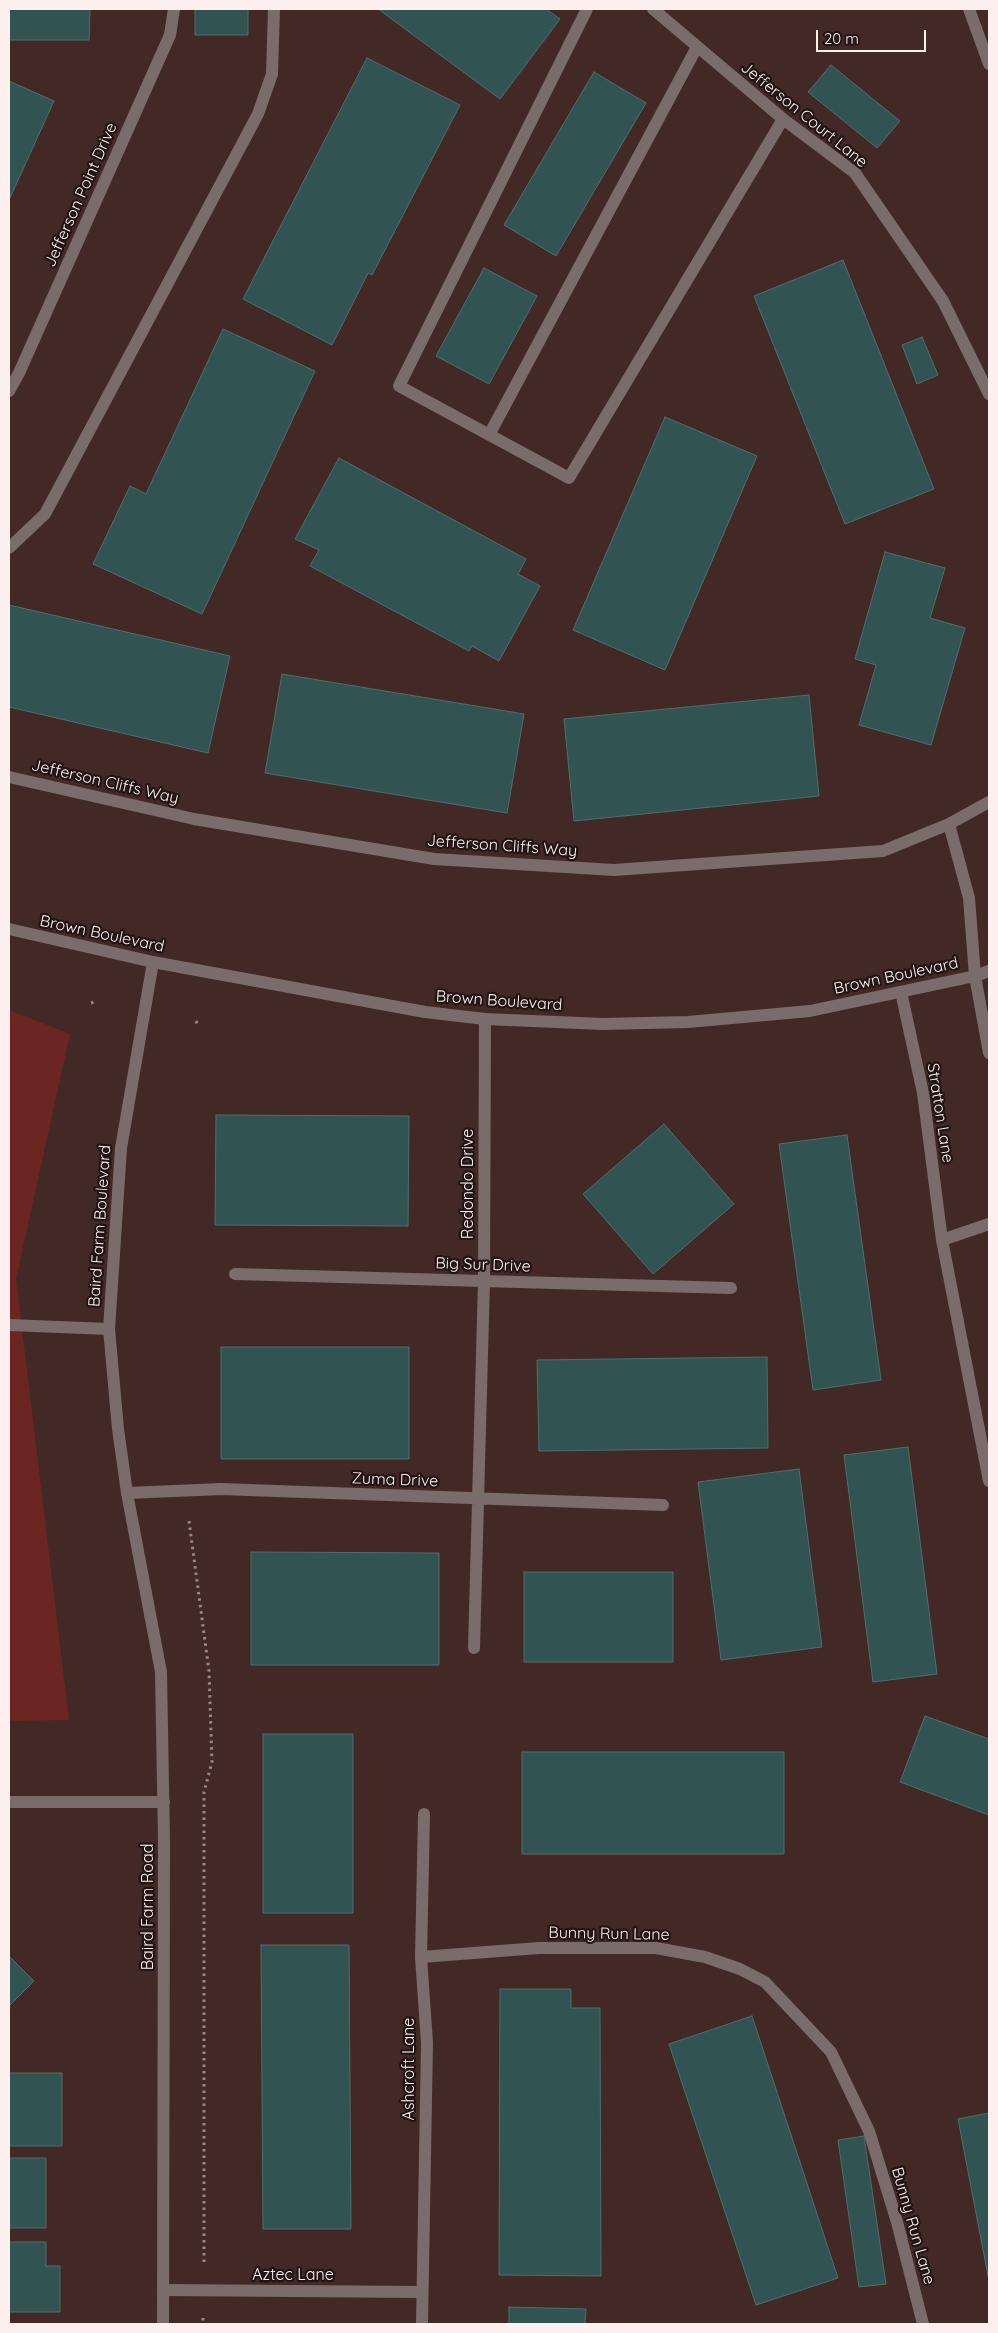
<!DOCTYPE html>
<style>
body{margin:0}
#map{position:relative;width:998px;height:2333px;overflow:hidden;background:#432926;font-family:Quicksand,sans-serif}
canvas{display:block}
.frame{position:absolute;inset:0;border:10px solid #fef0ee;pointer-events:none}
.scale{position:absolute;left:816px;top:30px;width:110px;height:22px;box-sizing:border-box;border:2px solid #fef0ee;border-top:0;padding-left:6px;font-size:15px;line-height:18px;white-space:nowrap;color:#fef0ee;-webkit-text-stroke:4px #211514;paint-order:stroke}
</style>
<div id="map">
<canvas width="998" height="2333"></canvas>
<div class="frame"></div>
<div class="scale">20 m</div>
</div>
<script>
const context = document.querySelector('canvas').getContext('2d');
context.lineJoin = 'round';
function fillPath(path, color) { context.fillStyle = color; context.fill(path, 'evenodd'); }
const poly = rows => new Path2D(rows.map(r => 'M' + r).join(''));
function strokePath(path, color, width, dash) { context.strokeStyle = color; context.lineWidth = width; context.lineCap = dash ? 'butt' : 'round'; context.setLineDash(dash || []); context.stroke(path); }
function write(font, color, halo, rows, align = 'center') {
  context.font = font + ' Quicksand,sans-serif'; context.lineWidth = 4.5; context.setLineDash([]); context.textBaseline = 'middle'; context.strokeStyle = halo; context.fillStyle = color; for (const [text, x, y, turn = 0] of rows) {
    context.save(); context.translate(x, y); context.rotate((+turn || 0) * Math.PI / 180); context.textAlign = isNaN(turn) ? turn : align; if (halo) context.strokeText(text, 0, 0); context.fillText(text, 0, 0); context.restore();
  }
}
const green = poly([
 [9,1010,70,1034,16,1279,69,1720,9,1721]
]);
const building = poly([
 [9,9,90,9,89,40,9,40,9,9],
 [195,9,248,9,248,35,195,35,195,9],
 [378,9,546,9,560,19,500,99,378,9],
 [367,58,460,105,372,275,368,273,332,345,243,299,367,58],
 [831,65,900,121,877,148,808,92,831,65],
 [594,72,646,103,556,256,504,225,594,72],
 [9,81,54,101,9,200,9,81],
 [843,260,934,489,845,524,754,296,843,260],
 [484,268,537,296,489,384,436,356,484,268],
 [223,329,315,371,202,614,93,564,130,486,146,494,223,329],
 [922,337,938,375,917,384,902,345,922,337],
 [665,417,757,456,665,670,573,630,665,417],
 [339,458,526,559,518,574,540,586,499,661,472,646,469,651,310,566,319,550,295,539,339,458],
 [885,552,945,568,930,618,965,628,931,745,859,725,876,665,855,659,885,552],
 [9,605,230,656,208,753,9,707,9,605],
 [282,674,524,714,507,813,265,773,282,674],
 [809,695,819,796,574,821,564,719,809,695],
 [216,1115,409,1116,408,1226,215,1225,216,1115],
 [664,1124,734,1204,653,1274,583,1194,664,1124],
 [847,1135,881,1380,813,1390,779,1144,847,1135],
 [221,1347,409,1347,409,1459,221,1459,221,1347],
 [767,1357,768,1448,539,1451,537,1360,767,1357],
 [908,1447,937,1674,873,1682,844,1455,908,1447],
 [799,1469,822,1647,721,1660,698,1482,799,1469],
 [251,1552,439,1553,439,1665,251,1665,251,1552],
 [524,1572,673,1572,673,1662,524,1662,524,1572],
 [925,1716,989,1739,989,1815,900,1782,925,1716],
 [263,1734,353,1734,353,1913,263,1913,263,1734],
 [522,1752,784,1752,784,1854,522,1854,522,1752],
 [261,1945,349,1945,351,2229,263,2229,261,1945],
 [9,1956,34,1981,9,2006,9,1956],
 [500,1989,571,1989,571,2008,600,2008,601,2276,499,2275,500,1989],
 [752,2016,838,2278,756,2305,669,2044,752,2016],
 [9,2073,62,2073,62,2146,9,2146,9,2073],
 [989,2113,989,2281,958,2119,989,2113],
 [864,2136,886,2284,859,2287,838,2140,864,2136],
 [9,2158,46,2158,46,2228,9,2228,9,2158],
 [9,2242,46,2242,46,2266,60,2266,60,2312,9,2312,9,2242],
 [509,2307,586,2309,585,2324,509,2324,509,2307]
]);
const path = poly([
 [91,1003,97,1001],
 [196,1021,198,1025],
 [189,1521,209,1671,212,1762,204,1792,204,2265],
 [203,2318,203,2324]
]);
const service = poly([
 [587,9,399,386,569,478,783,119],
 [653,9,783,119,855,173,943,301,989,394],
 [9,391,19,373,170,35,174,9],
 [489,435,697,47],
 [9,548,45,514,258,114,272,74,274,9],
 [9,777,194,819,434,859,614,870,883,851,949,824,989,802],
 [949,824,969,898,975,976,989,1053],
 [901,992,923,1093,942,1240,989,1481],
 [942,1240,989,1224],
 [235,1274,731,1288],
 [9,1325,109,1329],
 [127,1493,221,1489,663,1505],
 [474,1648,484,1281,485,1019],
 [421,1957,539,1948,656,1948,705,1957,740,1969,765,1982,831,2052,869,2131,897,2222,923,2324]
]);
const minor = poly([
 [163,2290,422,2292],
 [422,2324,427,2043,421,1957,424,1814]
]);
const tertiary = poly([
 [969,9,989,64],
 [9,929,153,962,425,1012,485,1019,603,1024,688,1022,810,1011,975,976,989,971],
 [153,962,121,1148,109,1329,118,1429,127,1493,161,1672,164,1841,163,2324],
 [9,1802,164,1802]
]);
const streetNames = [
 ["Jefferson Court Lane",804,115,39],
 ["Jefferson Point Drive",81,195,-66],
 ["Jefferson Cliffs Way",105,782,13],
 ["Jefferson Cliffs Way",502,846,4],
 ["Brown Boulevard",102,934,12],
 ["Brown Boulevard",896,976,-12],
 ["Brown Boulevard",499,1001,4],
 ["Stratton Lane",940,1113,81],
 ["Redondo Drive",468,1184,-90],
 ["Baird Farm Boulevard",100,1226,-86],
 ["Big Sur Drive",483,1265,2],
 ["Zuma Drive",395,1480,2],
 ["Baird Farm Road",148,1907,-90],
 ["Bunny Run Lane",609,1934,1],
 ["Ashcroft Lane",409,2069,-90],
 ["Bunny Run Lane",913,2226,74],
 ["Aztec Lane",293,2275]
];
fillPath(green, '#6b2622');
fillPath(building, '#315452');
strokePath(building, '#4c6f6d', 1);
strokePath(path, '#9c8785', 3, [2.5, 4]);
strokePath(service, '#7a6c6a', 12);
strokePath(minor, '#7a6c6a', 12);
strokePath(tertiary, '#7a6c6a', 12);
write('16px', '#fef0ee', '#211514', streetNames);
</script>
